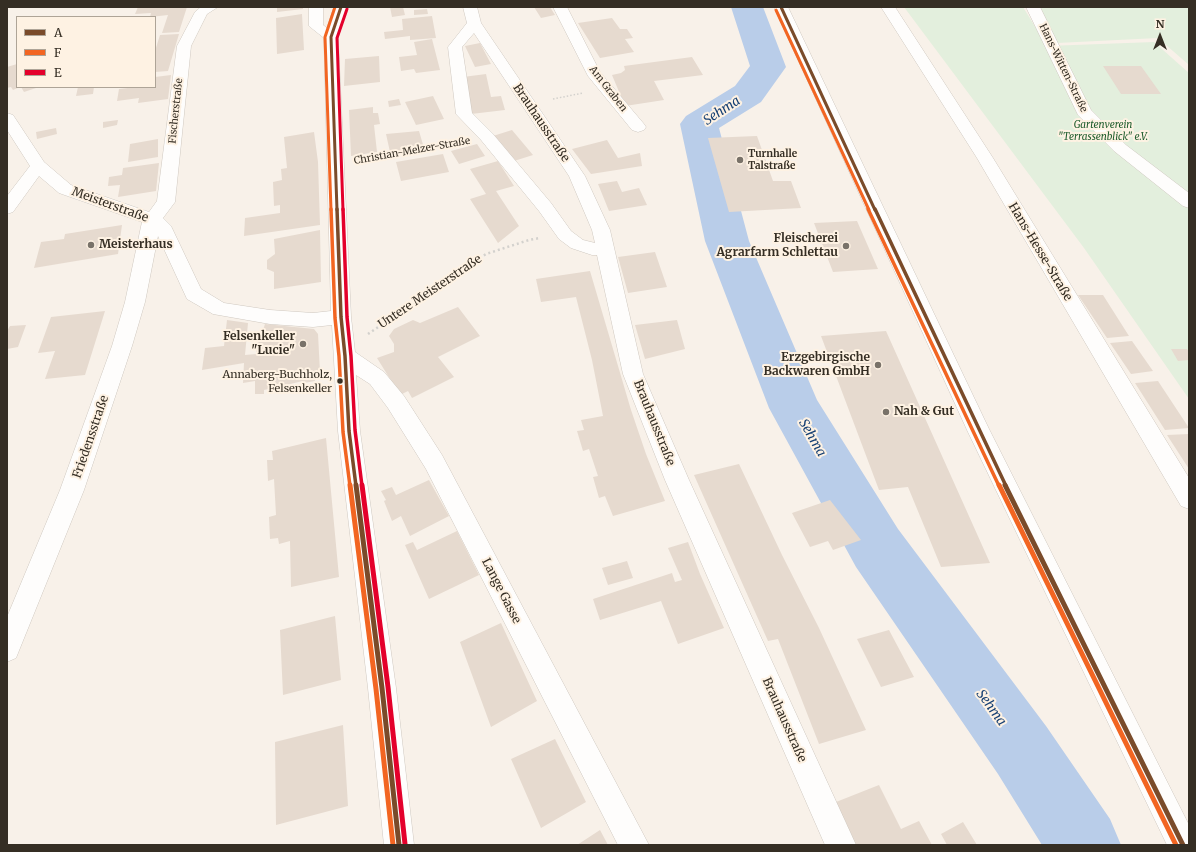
<!DOCTYPE html>
<meta charset="utf-8">
<style>
body{margin:0}
#map{position:relative;width:1196px;height:852px;overflow:hidden;background:#f8f1e9;font-family:Merriweather,serif}
canvas{display:block}
.frame{position:absolute;inset:0;border:8px solid #352e24;pointer-events:none}
.legend{position:absolute;left:16px;top:16px;width:140px;height:72px;box-sizing:border-box;background:#fef2e3;border:1px solid #aea497;margin:0;padding:5px 7px;list-style:none;font-size:12px;color:#352e24}
.legend li{display:flex;align-items:center;gap:8px;height:20px}
.legend b{width:20px;border:1px solid #aea497}
.north{position:absolute;left:1140px;top:16px;width:40px;height:40px;-webkit-text-stroke:3px #fef2e3;paint-order:stroke;rotate:0deg;font-size:11px;font-weight:700;line-height:16px;text-align:center;color:#352e24}
.north::after{content:'';display:block;margin:auto;width:14px;height:18px;background:#352e24;clip-path:polygon(50% 0,100% 100%,50% 72%,0 100%)}
</style>
<div id="map">
<canvas width="1196" height="852"></canvas>
<div class="frame"></div>
<ul class="legend">
<li><b style="height:5px;background:#7a4b2a"></b>A</li>
<li><b style="height:5px;background:#f26522"></b>F</li>
<li><b style="height:5px;background:#e4002b"></b>E</li>
</ul>
<div class="north">N</div>
</div>
<script>
const context = document.querySelector('canvas').getContext('2d');
context.lineJoin = 'round';
function fillPath(path, color) { context.fillStyle = color; context.fill(path, 'evenodd'); }
const poly = rows => new Path2D(rows.map(r => 'M' + r).join(''));
function strokePath(path, color, width, dash) { context.strokeStyle = color; context.lineWidth = width; context.lineCap = dash ? 'butt' : 'round'; context.setLineDash(dash || []); context.stroke(path); }
function write(font, color, halo, rows, align = 'center') {
  context.font = font + ' Merriweather,serif'; context.lineWidth = 4; context.setLineDash([]); context.textBaseline = 'middle'; context.strokeStyle = halo; context.fillStyle = color; for (const [text, x, y, turn = 0] of rows) {
    context.save(); context.translate(x, y); context.rotate((+turn || 0) * Math.PI / 180); context.textAlign = isNaN(turn) ? turn : align; if (halo) context.strokeText(text, 0, 0); context.fillText(text, 0, 0); context.restore();
  }
}
const green = poly([
 [904,7,1023,7,1047,46,1154,42,1189,73,1189,399,1084,248],
 [1039,7,1189,7,1189,65,1158,38,1057,43]
]);
const river = poly([
 [731,7,763,7,786,67,761,102,719,128,749,241,817,400,898,529,1046,726,1110,819,1121,845,1042,845,998,774,856,567,769,408,705,241,680,124,686,116,735,86,750,66,731,7]
]);
const building = poly([
 [138,7,187,7,179,32,162,33,168,15,150,17,151,13,135,14],
 [277,7,303,7,303,9,277,12],
 [390,7,403,7,405,15,392,17],
 [534,7,550,7,555,15,541,18],
 [427,9,428,14,414,15,414,10],
 [302,14,304,50,277,54,276,18],
 [432,16,436,38,410,40,410,36,385,39,384,32,403,30,402,19],
 [612,18,620,29,627,29,633,38,625,39,634,52,600,58,578,23],
 [179,34,168,71,155,72,155,51,160,35],
 [432,39,440,70,416,73,414,69,401,71,399,57,417,55,414,42],
 [480,43,491,64,475,67,465,46],
 [379,56,380,82,344,86,345,59],
 [692,57,703,75,654,81,664,100,625,106,612,75,621,73,625,70,624,66],
 [17,64,17,87,20,87,13,90,11,87,7,88,7,67],
 [1103,66,1141,66,1161,94,1121,94],
 [486,74,491,97,501,96,505,110,471,114,463,77],
 [171,75,168,99,138,103,139,98,117,101,119,89,136,87,155,87,155,77],
 [21,87,39,87,24,92],
 [78,87,94,87,93,94,76,96],
 [433,96,444,119,416,125,405,102],
 [399,99,401,105,389,107,388,101],
 [373,107,373,113,378,113,380,124,374,125,377,152,351,156,349,110],
 [118,120,117,125,103,128,103,122],
 [56,128,57,134,37,139,36,132],
 [512,130,533,155,514,161,493,136],
 [419,131,424,148,390,152,386,134],
 [314,132,318,162,320,225,244,236,245,218,280,213,280,205,274,206,273,182,282,180,281,169,287,168,284,137],
 [757,136,773,181,791,181,801,208,729,212,708,138],
 [158,139,158,157,128,162,130,144],
 [607,140,618,158,640,153,642,166,591,174,572,149],
 [477,144,485,156,459,164,451,151],
 [443,154,449,172,401,181,396,162],
 [498,161,514,186,496,191,519,226,498,243,470,199,486,194,470,169],
 [159,163,156,191,118,197,120,185,108,186,109,177,122,175,123,168],
 [617,181,622,192,639,188,647,205,609,211,598,184],
 [857,221,878,269,833,272,814,223],
 [122,225,118,254,34,268,41,242,64,239,65,234],
 [320,230,321,282,274,289,274,272,267,269,267,260,275,254,274,239],
 [655,252,667,287,628,293,618,257],
 [590,271,631,410,646,454,665,501,613,516,605,496,599,498,593,477,598,476,589,449,583,451,577,431,584,430,581,420,603,416,592,360,576,297,541,302,536,279],
 [1078,295,1103,295,1129,336,1107,338],
 [458,307,480,336,438,357,454,377,412,398,408,391,400,395,377,358,394,352,394,344,389,336,394,329,413,320,420,323],
 [105,311,85,375,45,379,55,351,38,353,51,317],
 [227,320,248,323,245,355,256,354,257,338,262,333,265,324,314,329,318,334,320,372,314,374,315,381,304,383,303,381,264,390,264,394,255,394,255,381,243,383,244,363,202,370,205,348,224,346],
 [677,320,685,349,645,359,635,325],
 [26,325,18,347,7,349,7,331,10,326],
 [886,331,990,563,941,567,908,487,879,490,821,336],
 [1132,341,1153,371,1131,374,1110,343],
 [1171,349,1187,349,1189,352,1189,360,1178,361],
 [1158,381,1189,428,1165,430,1135,383],
 [1189,434,1189,469,1167,435],
 [326,438,339,577,291,587,290,541,279,544,278,538,270,539,269,517,276,515,274,479,268,481,267,460,273,460,272,451],
 [739,464,782,555,819,628,866,730,819,744,778,639,768,641,694,475],
 [429,480,449,516,410,536,401,516,392,521,384,501,386,500,381,491,392,487,396,495],
 [830,500,861,540,833,550,828,541,810,547,792,513],
 [457,531,479,575,429,599,405,545,413,542,417,550],
 [688,542,700,574,724,628,678,644,661,601,600,620,593,599,672,573,675,582,682,580,668,548],
 [627,561,633,578,608,585,602,568],
 [335,616,341,680,283,695,280,630],
 [501,623,537,701,491,727,460,642],
 [889,630,914,677,881,687,857,639],
 [343,725,348,806,276,825,275,742],
 [555,739,586,802,541,828,511,759],
 [879,785,901,829,919,821,932,845,856,845,836,802],
 [963,822,977,845,947,845,941,834],
 [600,830,608,845,577,845]
]);
const pathFar1 = poly([
 [553,99,583,93],
 [358,160,462,142]
]);
const path = poly([
 [368,334,486,254,529,240,540,238]
]);
const street = poly([
 [201,7,218,7,207,14,191,46,175,202,163,218,171,226,201,289,224,303,270,310,313,313,331,311,324,38,309,26,309,7,323,7,323,25,327,28,334,7,348,7,338,37,351,317,355,352,384,372,404,396,442,455,649,845,618,845,426,469,388,408,370,384,356,375,360,431,396,688,414,845,384,845,368,688,338,431,332,325,313,327,270,324,213,314,187,299,158,236,145,302,132,346,84,490,16,658,7,662,7,617,60,490,112,346,125,302,142,222,59,193,39,176,13,212,7,214,7,196,30,166,7,130,7,113,13,115,44,162,71,185,149,212,157,201,177,46,195,12,201,7],
 [463,7,477,7,481,23,585,176,610,230,643,374,689,480,856,845,825,845,665,480,623,374,597,255,592,255,571,248,559,239,539,211,481,140,456,114,448,47,467,23,463,7],
 [474,33,569,176,592,230,595,243,583,240,571,231,551,203,493,134,472,113,462,47,474,33],
 [553,7,567,7,600,72,644,124,646,127,644,130,638,132,632,130,588,76,553,7],
 [881,7,895,7,993,158,1189,478,1189,509,1181,506,977,158,881,7],
 [1026,7,1040,7,1091,110,1126,145,1189,193,1189,208,1183,206,1114,151,1078,115,1026,7]
]);
const primary = poly([
 [774,7,788,7,989,429,1189,825,1189,845,1167,845,967,430,774,7]
]);
const bus1Far2 = poly([
 [781,7,875,210],
 [337,210,331,37,341,7]
]);
const bus1Far1 = poly([
 [337,209,341,317,345,356,349,431,356,486],
 [875,209,1006,486]
]);
const bus1 = poly([
 [356,485,382,688,399,845],
 [1005,485,1183,845]
]);
const bus2Far2 = poly([
 [776,10,869,210],
 [331,210,325,37,335,7]
]);
const bus2Far1 = poly([
 [331,209,335,318,339,356,343,432,350,486],
 [868,209,999,486]
]);
const bus2 = poly([
 [350,485,376,689,393,845],
 [999,485,1176,845]
]);
const bus3Far2 = poly([
 [343,210,337,38,347,9]
]);
const bus3Far1 = poly([
 [343,209,347,317,351,356,355,430,362,486]
]);
const bus3 = poly([
 [362,485,388,687,405,844]
]);
const markers = [
 [740,160,4,"#797269"],
 [91,245,4,"#797269"],
 [846,246,4,"#797269"],
 [303,344,4,"#797269"],
 [878,365,4,"#797269"],
 [340,381,3.5,"#352e24"],
 [886,412,4,"#797269"]
];
const farStreetnames = [
 ["Hans-Witten-Straße",1063,68,64],
 ["Am Graben",608,89,52],
 ["Fischerstraße",176,111,-84],
 ["Christian-Melzer-Straße",412,151,-10]
];
const farParknames = [
 ["Gartenverein",1103,125],
 ["\"Terrassenblick\" e.V.",1103,137]
];
const farPoinames = [
 ["Turnhalle",748,154],
 ["Talstraße",748,166]
];
const busNames = [
 ["Annaberg-Buchholz,",332,375],
 ["Felsenkeller",332,389]
];
const streetNames = [
 ["Brauhausstraße",541,123,56],
 ["Meisterstraße",110,205,20],
 ["Hans-Hesse-Straße",1040,252,59],
 ["Untere Meisterstraße",430,292,-34],
 ["Brauhausstraße",654,423,68],
 ["Friedensstraße",91,437,-71],
 ["Lange Gasse",501,591,63],
 ["Brauhausstraße",784,720,66]
];
const poiNames = [
 ["Fleischerei",838,239],
 ["Agrarfarm Schlettau",838,253],
 ["Meisterhaus",99,245,"left"],
 ["Felsenkeller",295,337],
 ["\"Lucie\"",295,351],
 ["Erzgebirgische",870,358],
 ["Backwaren GmbH",870,372],
 ["Nah & Gut",894,412,"left"]
];
const waterNames = [
 ["Sehma",722,111,-33],
 ["Sehma",812,438,60],
 ["Sehma",991,708,54]
];
fillPath(green, '#e3efdd');
fillPath(river, '#b9cde9');
fillPath(building, '#e6dacf');
strokePath(street, '#cfc8c0', 1);
strokePath(primary, '#cfc8c0', 1);
strokePath(pathFar1, '#d3d1cd', 1.5, [1.5, 2]);
strokePath(path, '#d3d1cd', 2.5, [2, 3]);
fillPath(street, '#fefdfc');
fillPath(primary, '#fefdfc');
strokePath(bus1Far2, '#7a4b2a', 3);
strokePath(bus1Far1, '#7a4b2a', 3.5);
strokePath(bus1, '#7a4b2a', 5);
strokePath(bus2Far2, '#f26522', 3);
strokePath(bus2Far1, '#f26522', 3.5);
strokePath(bus2, '#f26522', 5);
strokePath(bus3Far2, '#e4002b', 3);
strokePath(bus3Far1, '#e4002b', 3.5);
strokePath(bus3, '#e4002b', 5);
for (const [x, y, r, color] of markers) { const dot = new Path2D(); dot.arc(x, y, r, 0, 2 * Math.PI); context.fillStyle = color; context.fill(dot); strokePath(dot, '#fef2e3', 1.5); }
write('10px', '#352e24', '#fef2e3', farStreetnames);
write('italic 10px', '#1e5c2c', '#fef2e3', farParknames);
write('bold 10px', '#352e24', '#fef2e3', farPoinames, 'left');
write('11px', '#352e24', '#fef2e3', busNames, 'right');
write('12px', '#352e24', '#fef2e3', streetNames);
write('bold 12px', '#352e24', '#fef2e3', poiNames, 'right');
write('italic 13px', '#153f73', '#fef2e3', waterNames);
</script>
